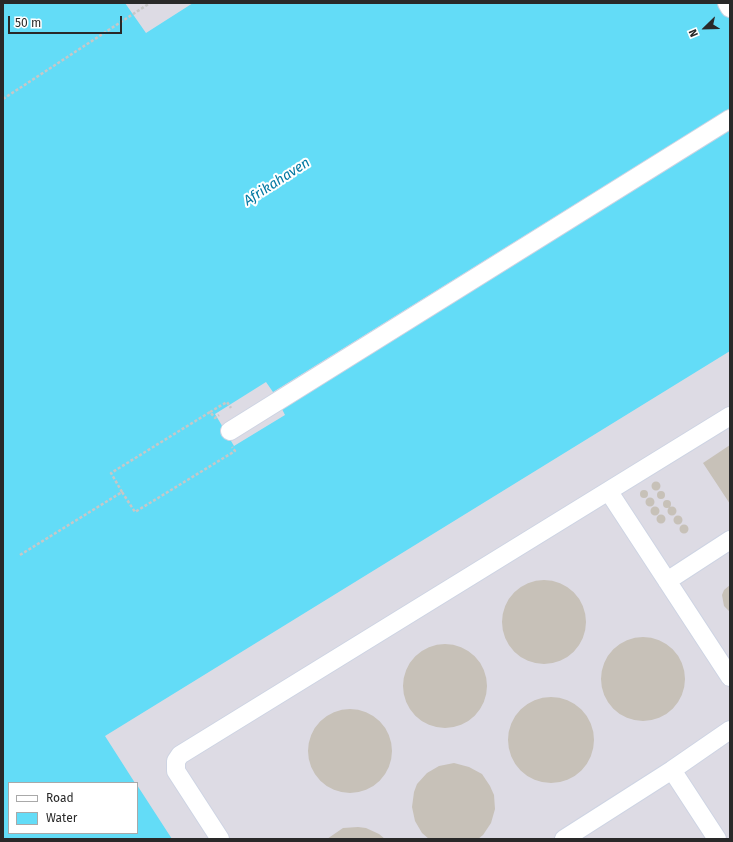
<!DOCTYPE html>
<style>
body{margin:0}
#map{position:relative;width:733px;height:842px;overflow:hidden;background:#ece3d9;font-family:"Fira Sans",sans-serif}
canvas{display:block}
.frame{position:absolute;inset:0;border:4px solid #292929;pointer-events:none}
.legend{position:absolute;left:8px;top:782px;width:130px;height:52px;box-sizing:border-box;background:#fff;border:1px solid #a9a9a9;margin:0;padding:5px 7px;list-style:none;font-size:12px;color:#292929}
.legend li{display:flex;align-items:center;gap:8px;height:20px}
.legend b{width:20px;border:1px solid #a9a9a9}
.north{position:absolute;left:685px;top:8px;width:40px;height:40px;-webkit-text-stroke:3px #fff;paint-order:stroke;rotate:247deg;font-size:11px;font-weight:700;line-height:16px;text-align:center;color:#292929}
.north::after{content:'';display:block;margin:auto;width:14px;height:18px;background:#292929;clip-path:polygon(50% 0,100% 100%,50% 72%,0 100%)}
.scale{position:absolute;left:8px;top:16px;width:114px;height:18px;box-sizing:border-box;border:2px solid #292929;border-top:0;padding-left:5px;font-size:12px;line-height:14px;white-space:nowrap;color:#292929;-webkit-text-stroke:3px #fff;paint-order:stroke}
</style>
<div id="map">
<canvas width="733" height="842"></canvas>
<div class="frame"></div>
<ul class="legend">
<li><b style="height:5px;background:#fff"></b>Road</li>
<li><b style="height:11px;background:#63dcf7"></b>Water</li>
</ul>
<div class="north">N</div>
<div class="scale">50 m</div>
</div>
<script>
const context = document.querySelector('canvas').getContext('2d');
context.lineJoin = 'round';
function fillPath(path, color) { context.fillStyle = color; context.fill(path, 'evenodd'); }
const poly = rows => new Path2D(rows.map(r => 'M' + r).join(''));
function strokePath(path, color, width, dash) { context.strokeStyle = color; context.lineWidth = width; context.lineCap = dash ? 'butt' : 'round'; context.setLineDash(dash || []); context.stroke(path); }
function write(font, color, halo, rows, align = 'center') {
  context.font = font + ' "Fira Sans",sans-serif'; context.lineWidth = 4; context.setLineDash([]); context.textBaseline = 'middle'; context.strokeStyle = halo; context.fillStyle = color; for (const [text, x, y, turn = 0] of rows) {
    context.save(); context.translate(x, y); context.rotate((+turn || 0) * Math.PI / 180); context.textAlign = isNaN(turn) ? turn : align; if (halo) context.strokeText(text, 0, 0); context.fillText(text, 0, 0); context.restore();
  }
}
const industrial = poly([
 [12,3,730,3,730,839,3,839],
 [9,783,137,783,137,833,9,833]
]);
const water = poly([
 [3,3,125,3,146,33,193,3,719,3,730,19,730,108,273,392,266,382,215,414,234,446,285,415,280,405,730,130,730,351,105,736,135,783,9,783,9,833,137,833,137,785,172,839,3,839]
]);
const building = poly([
 [730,445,730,504,703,463],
 '651.5 486a4.5 4.5 0 1 1 9 0a4.5 4.5 0 1 1-9 0Z',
 '640 494a4 4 0 1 1 8 0a4 4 0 1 1-8 0Z',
 '657 495a4 4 0 1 1 8 0a4 4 0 1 1-8 0Z',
 '645.5 502a4.5 4.5 0 1 1 9 0a4.5 4.5 0 1 1-9 0Z',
 '663 504a4 4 0 1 1 8 0a4 4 0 1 1-8 0Z',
 '667.5 511a4.5 4.5 0 1 1 9 0a4.5 4.5 0 1 1-9 0Z',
 '650.5 511a4.5 4.5 0 1 1 9 0a4.5 4.5 0 1 1-9 0Z',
 '656.5 519a4.5 4.5 0 1 1 9 0a4.5 4.5 0 1 1-9 0Z',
 '673.5 520a4.5 4.5 0 1 1 9 0a4.5 4.5 0 1 1-9 0Z',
 '679.5 529a4.5 4.5 0 1 1 9 0a4.5 4.5 0 1 1-9 0Z',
 '502 622a42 42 0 1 1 84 0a42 42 0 1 1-84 0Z',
 [730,585,730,612,724,606,722,595,724,590],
 '601 679a42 42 0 1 1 84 0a42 42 0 1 1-84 0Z',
 '403 686a42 42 0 1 1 84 0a42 42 0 1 1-84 0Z',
 '508 740a43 43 0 1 1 86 0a43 43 0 1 1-86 0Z',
 '308 751a42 42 0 1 1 84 0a42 42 0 1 1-84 0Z',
 [454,763,469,767,482,774,490,786,494,795,495,809,491,823,483,835,478,839,429,839,422,833,415,821,412,807,414,792,417,784,427,773,439,766],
 [358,827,366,828,379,834,385,839,327,839,343,828]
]);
const path = poly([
 [3,99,150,3],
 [210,412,227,402,231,408],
 [122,492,111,473,210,412,215,418,219,415],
 [20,555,122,492,135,512,235,451,232,447]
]);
const minor = poly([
 [727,3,730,8],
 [230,431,730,119],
 [609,492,730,677],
 [667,581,730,540],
 [672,770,717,839],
 [220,839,176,771,176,761,180,755,730,416],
 [564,839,672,770,730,730]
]);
const waterNames = [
 ["Afrikahaven",277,182,-33]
];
fillPath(industrial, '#dddbe4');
fillPath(water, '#63dcf7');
fillPath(building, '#c7c1b8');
strokePath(minor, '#ced4e3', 20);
strokePath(path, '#c7c7c7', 2.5, [3, 2]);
strokePath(minor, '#fff', 18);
write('italic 14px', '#0378a2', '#fff', waterNames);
</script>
